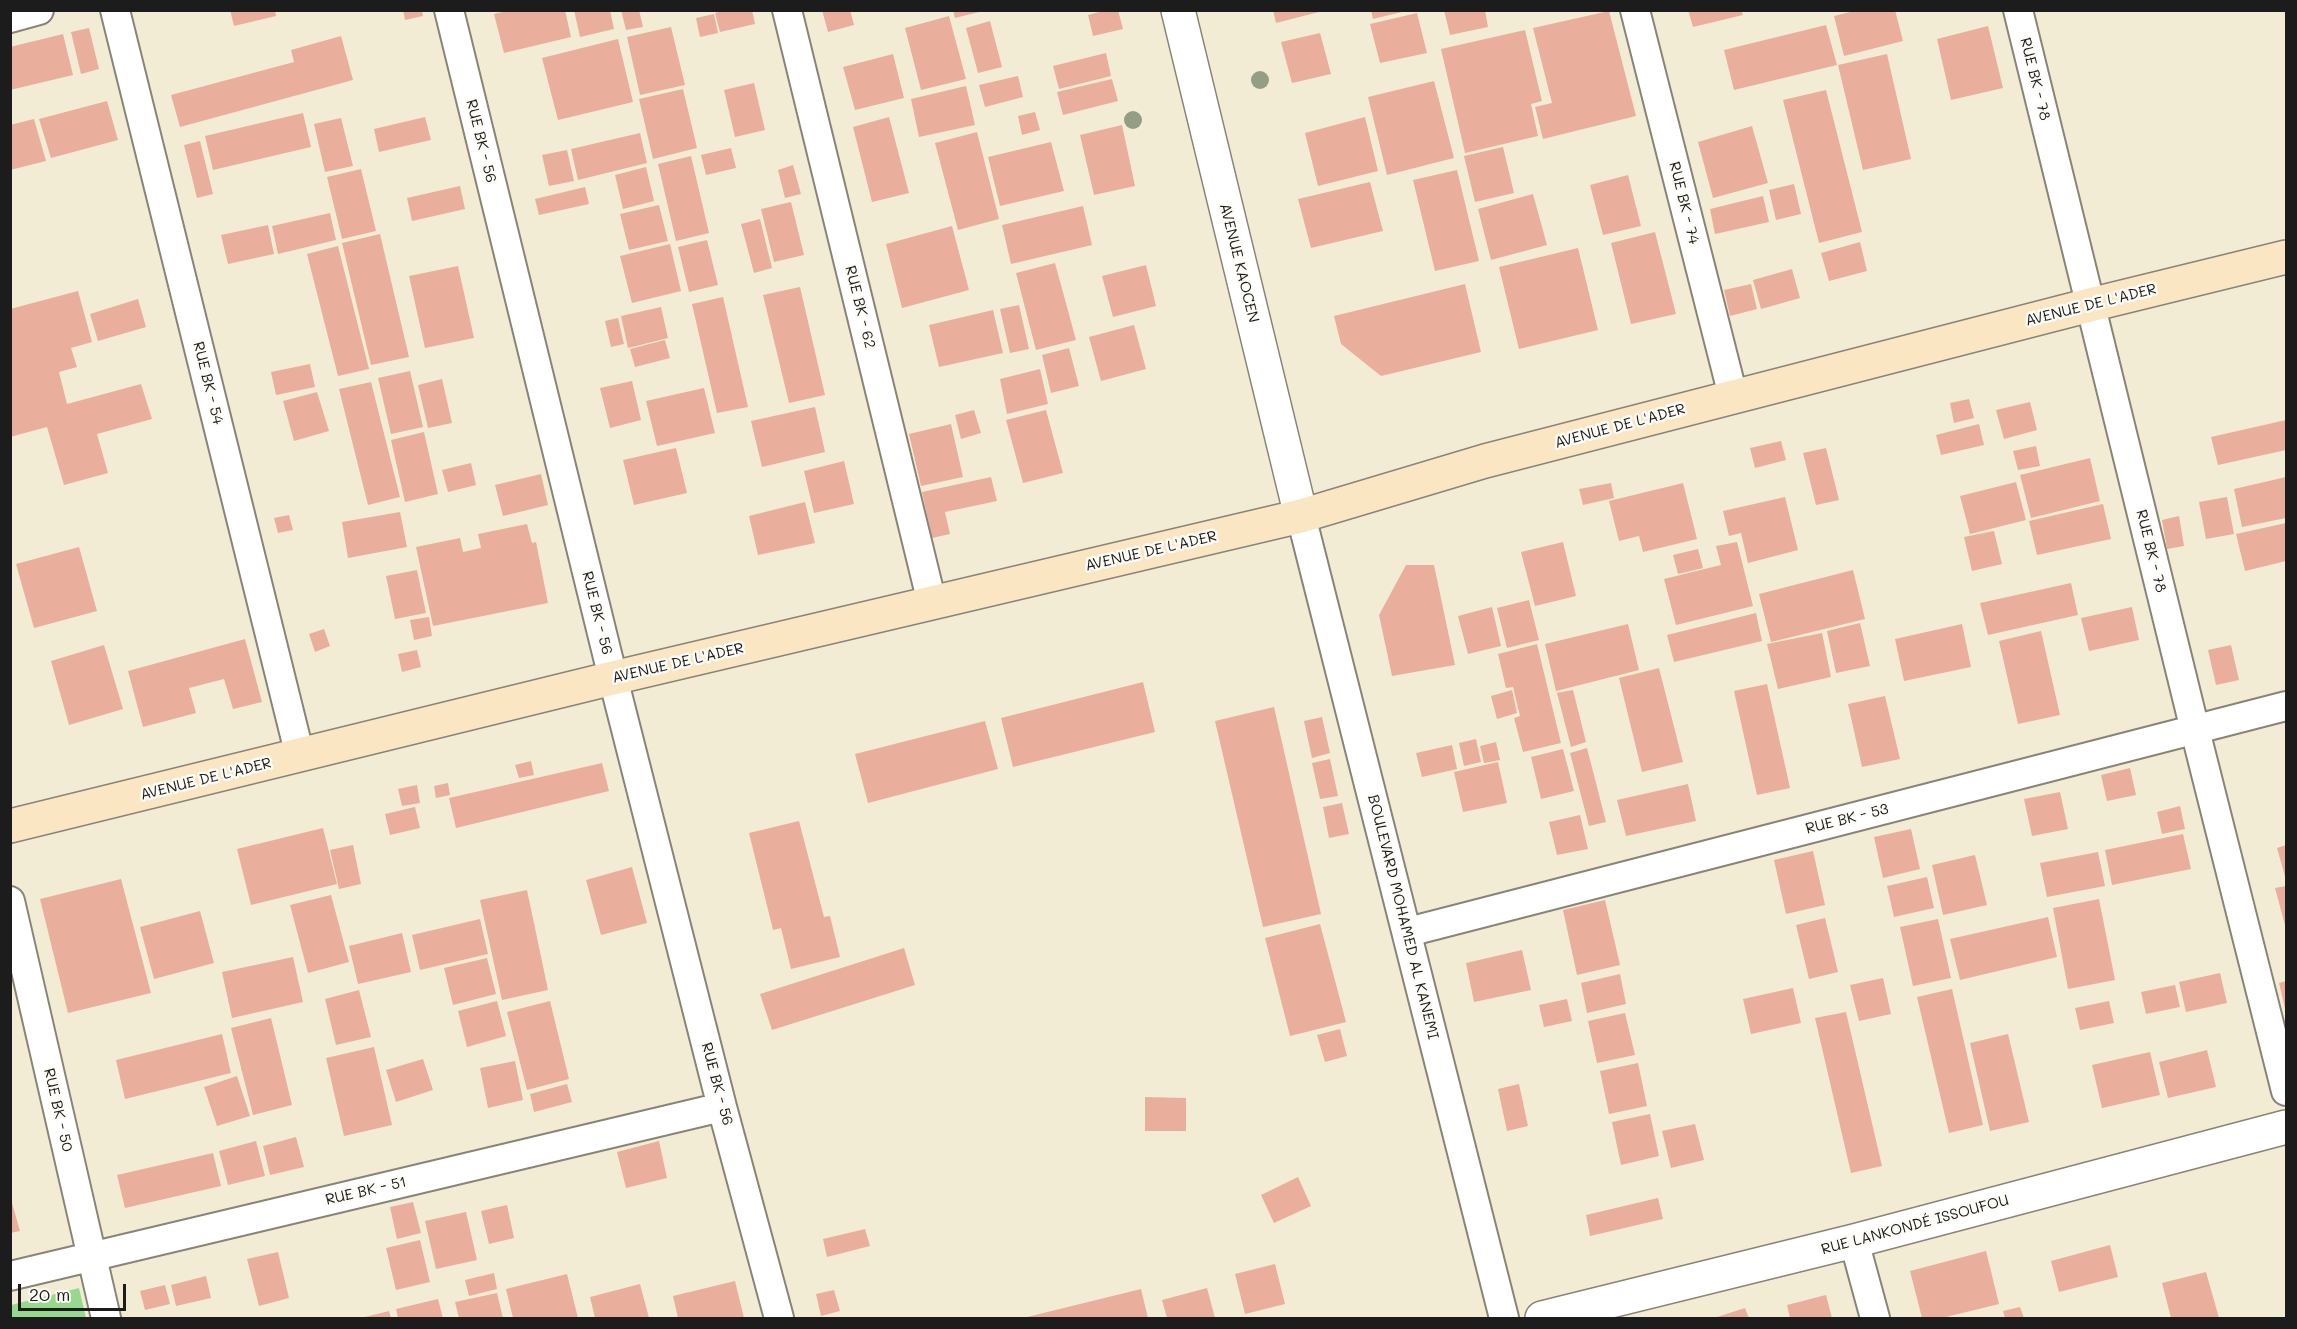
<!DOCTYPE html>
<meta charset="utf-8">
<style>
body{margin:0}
#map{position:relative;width:2297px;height:1329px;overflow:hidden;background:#f3ecd5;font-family:Mali,sans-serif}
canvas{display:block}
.frame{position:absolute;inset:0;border:12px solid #1c1c1c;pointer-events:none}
.scale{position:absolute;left:18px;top:1284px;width:108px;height:27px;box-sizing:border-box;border:3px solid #1c1c1c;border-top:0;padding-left:8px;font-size:18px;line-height:21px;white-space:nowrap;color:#1c1c1c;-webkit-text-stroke:4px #fdfcf7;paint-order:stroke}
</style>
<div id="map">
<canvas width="2297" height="1329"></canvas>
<div class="frame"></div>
<div class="scale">20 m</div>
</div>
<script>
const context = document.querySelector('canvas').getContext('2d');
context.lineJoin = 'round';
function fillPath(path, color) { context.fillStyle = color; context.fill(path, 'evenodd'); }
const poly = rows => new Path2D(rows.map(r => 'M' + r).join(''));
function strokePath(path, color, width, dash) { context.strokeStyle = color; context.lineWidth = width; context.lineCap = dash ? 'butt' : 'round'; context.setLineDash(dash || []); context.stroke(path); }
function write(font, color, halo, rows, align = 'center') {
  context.font = font + ' Mali,sans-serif'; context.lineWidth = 5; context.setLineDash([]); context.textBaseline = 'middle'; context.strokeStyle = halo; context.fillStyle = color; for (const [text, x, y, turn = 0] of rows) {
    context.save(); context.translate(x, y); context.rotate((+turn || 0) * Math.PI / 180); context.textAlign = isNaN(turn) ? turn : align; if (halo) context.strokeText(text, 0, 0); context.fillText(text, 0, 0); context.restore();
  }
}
const green = poly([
 [79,1288,86,1318,11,1318,11,1305]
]);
const building = poly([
 [230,10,275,10,276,16,234,26],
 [403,10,422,10,423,16,405,20],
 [511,10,565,10,571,37,504,53,494,14],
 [574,10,610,10,614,29,580,37],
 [621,10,639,10,643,27,626,30],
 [727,10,752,10,755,24,720,32,715,13],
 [822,10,850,10,854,25,828,32],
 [953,10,983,10,983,11,955,18],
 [1107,10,1118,10,1123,29,1093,36,1088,15],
 [1273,10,1323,10,1323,11,1276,23],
 [1371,10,1405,10,1406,11,1373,19],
 [1444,10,1485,10,1488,27,1450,35],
 [1688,10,1741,10,1743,15,1693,27],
 [1858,10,1895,10,1903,41,1844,56,1834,16],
 [1609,11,1636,116,1543,139,1535,107,1552,103,1533,28],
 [1417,13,1427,53,1380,63,1370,24],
 [714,14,718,33,700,37,696,18],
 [949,16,966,79,921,90,905,28],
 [990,21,1002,67,978,73,966,28],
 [1826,25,1837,65,1734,90,1724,50],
 [1988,26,2003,88,1951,100,1937,39],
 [671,27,685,85,640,95,627,37],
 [89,28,99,69,81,74,71,32],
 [1525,30,1542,101,1531,104,1538,136,1465,153,1441,49],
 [1320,33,1331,74,1292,83,1281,42],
 [63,34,73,75,10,90,10,47],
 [341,36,353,80,180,127,171,95,294,62,291,50],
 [618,39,633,102,558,120,542,58],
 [1106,53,1111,76,1059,89,1053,66],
 [893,54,904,98,855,110,843,67],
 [1887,54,1911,159,1863,170,1838,65],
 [1018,76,1023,97,985,107,979,85],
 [1112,79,1118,101,1063,115,1057,92],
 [1434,81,1454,158,1387,175,1368,97],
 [754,83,765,130,735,137,724,90],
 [966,86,975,125,919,137,911,99],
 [683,89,697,148,653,159,639,99],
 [1826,90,1862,232,1819,243,1783,100],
 [107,101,118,140,51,158,39,119],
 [1035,112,1040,130,1022,135,1018,116],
 [303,113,311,147,213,170,205,136],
 [425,117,431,140,379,152,374,129],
 [889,117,909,193,872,202,853,127],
 [1365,117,1378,171,1318,186,1305,133],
 [341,118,353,166,325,172,314,124],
 [34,119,46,161,10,170,10,125],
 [1122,125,1135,186,1094,195,1080,135],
 [1752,126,1768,183,1713,198,1698,142],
 [977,132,999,219,958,230,935,143],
 [640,133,647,163,578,180,571,149],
 [200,141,213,194,197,198,184,145],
 [1051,142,1064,191,1000,206,988,157],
 [1503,147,1514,193,1475,202,1464,156],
 [731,148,736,168,706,175,701,155],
 [567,150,574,181,549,186,542,155],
 [691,156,709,233,676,241,658,164],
 [793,165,801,194,785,198,778,170],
 [646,167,654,201,623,209,615,175],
 [361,169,376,231,342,239,327,177],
 [1457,170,1479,261,1435,271,1413,180],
 [1628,175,1641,226,1603,235,1590,185],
 [1370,182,1383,231,1311,248,1298,199],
 [1794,184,1801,214,1776,220,1769,190],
 [460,186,465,209,412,221,407,198],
 [585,187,589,204,539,215,535,199],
 [1533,194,1547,245,1491,260,1478,209],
 [1763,196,1769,222,1715,234,1710,209],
 [791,202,804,255,774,262,761,209],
 [659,205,668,241,629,250,620,214],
 [1083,206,1092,245,1011,264,1002,225],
 [330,213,336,240,278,254,272,226],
 [760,219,772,268,754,273,741,224],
 [268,225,274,254,228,264,221,235],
 [952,226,969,290,902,308,886,244],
 [1655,232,1676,314,1631,324,1611,243],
 [380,234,409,357,371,365,342,243],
 [707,240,718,285,689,292,678,247],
 [1860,242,1867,271,1829,281,1821,253],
 [670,244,681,291,632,303,620,256],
 [338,246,369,369,338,376,307,254],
 [1578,248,1598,330,1519,349,1499,267],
 [1055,263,1076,340,1036,350,1016,273],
 [1146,265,1156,306,1113,317,1102,276],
 [458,266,474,338,425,348,409,276],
 [1792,269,1800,298,1761,309,1753,280],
 [1465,284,1481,352,1381,376,1341,344,1334,316],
 [1751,284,1757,309,1730,316,1724,290],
 [800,287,825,395,789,403,763,295],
 [78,291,92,342,71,348,77,367,59,372,67,404,141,384,152,419,97,434,108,473,64,485,47,427,10,437,10,309],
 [723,297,748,407,717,413,692,304],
 [138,299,146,327,98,341,90,314],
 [1019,305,1029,349,1010,353,1000,309],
 [661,307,668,338,628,348,621,316],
 [993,310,1003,353,939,367,929,325],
 [618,318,624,344,611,347,605,321],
 [1134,325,1146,369,1101,381,1089,337],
 [665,340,670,358,635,367,630,349],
 [1069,348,1079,386,1051,393,1042,355],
 [310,364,315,387,276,395,271,372],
 [1040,369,1048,404,1007,414,1000,379],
 [410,371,423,427,391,434,378,378],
 [442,379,452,423,428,428,418,385],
 [632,381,641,420,610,428,600,388],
 [371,382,400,497,368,505,339,389],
 [704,388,715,433,657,446,646,401],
 [317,392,329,431,294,441,283,401],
 [1969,399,1974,418,1954,423,1950,403],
 [2030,402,2037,430,2004,439,1996,410],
 [815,407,825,452,762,467,751,421],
 [974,410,981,433,961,439,955,415],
 [1046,410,1063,473,1023,483,1006,420],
 [2286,420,2286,450,2218,465,2211,437],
 [951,424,963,477,921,486,909,434],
 [1979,424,1984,445,1941,455,1936,435],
 [424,432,438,494,405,502,391,440],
 [1781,441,1786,460,1755,468,1750,448],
 [2036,446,2040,466,2018,470,2013,451],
 [676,448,687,493,634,505,623,460],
 [1826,448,1839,500,1816,505,1803,453],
 [2090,458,2100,501,2031,518,2020,475],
 [844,461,854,504,814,513,804,471],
 [471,463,476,485,448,492,442,470],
 [541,474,548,505,503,516,495,485],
 [991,477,997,501,945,512,950,534,932,538,922,492],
 [2286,477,2286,518,2242,527,2234,489],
 [2016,482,2026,520,1970,534,1960,496],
 [1611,483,1614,498,1583,505,1579,489],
 [1683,483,1697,539,1643,552,1639,536,1619,541,1609,501],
 [1785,497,1798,550,1748,563,1741,533,1729,536,1723,511],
 [2227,497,2234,534,2206,539,2199,502],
 [805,502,815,543,758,555,749,516],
 [2103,504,2111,539,2037,555,2029,521],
 [400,512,407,547,348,558,342,522],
 [289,515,293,530,278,533,274,518],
 [2179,516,2184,546,2167,549,2162,520],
 [2286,523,2286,561,2245,571,2236,534],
 [527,524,532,543,536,542,548,603,433,626,416,547,460,538,463,552,481,548,478,534],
 [1994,531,2002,564,1972,571,1964,537],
 [1563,542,1576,596,1535,606,1521,552],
 [1737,542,1753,606,1676,625,1664,579,1721,565,1716,546],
 [79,547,97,611,34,628,16,564],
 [1698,549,1703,568,1678,574,1673,555],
 [1406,565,1434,565,1455,665,1392,676,1379,615],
 [417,570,426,613,395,619,386,576],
 [1853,570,1865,619,1771,642,1759,594],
 [2071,583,2078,615,1988,635,1980,603],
 [1529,600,1539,640,1507,648,1497,608],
 [1492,607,1501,646,1468,654,1458,616],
 [2132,607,2139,640,2089,651,2081,618],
 [1756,613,1762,641,1674,662,1667,635],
 [429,617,432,636,414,640,410,620],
 [1860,623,1870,666,1836,673,1827,631],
 [1628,624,1639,670,1556,691,1545,644],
 [1962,624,1971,667,1904,681,1895,639],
 [324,629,330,646,315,652,309,634],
 [2041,631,2060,715,2018,724,1999,641],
 [1822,633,1831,677,1778,689,1767,644],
 [245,639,262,702,233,709,224,679,189,688,196,713,143,727,128,671],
 [1537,644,1561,743,1523,752,1514,718,1520,716,1513,687,1506,688,1498,654],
 [104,645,123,709,69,725,51,661],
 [2231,645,2239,680,2216,685,2208,650],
 [417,650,421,667,402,672,398,654],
 [1659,668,1683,762,1642,772,1619,678],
 [1143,682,1155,732,1013,767,1001,718],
 [1767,684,1790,788,1757,795,1734,691],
 [1512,690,1517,713,1497,719,1491,696],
 [1573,690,1586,742,1571,747,1557,693],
 [1885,696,1900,759,1862,767,1848,704],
 [1274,707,1321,914,1263,927,1215,721],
 [1322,717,1330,753,1312,758,1304,721],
 [985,721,998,769,868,803,855,754],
 [1476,739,1481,762,1464,766,1459,743],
 [1496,742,1500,760,1484,763,1480,746],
 [1452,745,1457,769,1422,777,1416,753],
 [1587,748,1606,822,1589,826,1570,753],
 [1563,749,1574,791,1541,799,1531,757],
 [1330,759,1338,796,1320,799,1312,763],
 [531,761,534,775,519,778,515,765],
 [1498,762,1507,803,1463,812,1454,772],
 [602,763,609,791,456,828,449,798],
 [2130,768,2136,795,2107,801,2101,775],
 [448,783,450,795,436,798,434,786],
 [1688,784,1696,821,1626,836,1617,800],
 [417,785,420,803,402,806,398,789],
 [2060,792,2068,829,2032,836,2024,799],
 [1342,803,1349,834,1329,838,1323,807],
 [2180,806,2185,829,2162,834,2157,812],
 [415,807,420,828,390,835,385,814],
 [1580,815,1588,849,1557,855,1549,822],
 [799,821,824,917,830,916,840,957,791,969,781,928,773,930,749,833],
 [323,828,337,884,251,905,237,849],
 [1911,829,1920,869,1883,878,1874,837],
 [2183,834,2191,869,2112,885,2105,850],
 [353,845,361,884,339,889,330,850],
 [2286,845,2286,880,2277,848],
 [1813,851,1825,905,1786,914,1774,860],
 [2098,852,2105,886,2047,897,2040,863],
 [1975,855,1987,905,1943,915,1932,865],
 [632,867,647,923,601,935,586,880],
 [1927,877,1934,908,1894,917,1887,886],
 [121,879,151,993,68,1013,40,899],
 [2286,886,2286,929,2275,888],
 [527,890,548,990,502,1000,480,900],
 [331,895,349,962,308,973,290,905],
 [2099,899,2115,980,2068,989,2053,908],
 [1605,900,1620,965,1577,975,1563,910],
 [200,911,214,963,154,979,140,927],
 [2048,917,2057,957,1960,980,1950,939],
 [1825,918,1838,972,1809,979,1796,925],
 [480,919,488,954,420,970,412,935],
 [1938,919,1951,978,1913,986,1900,927],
 [1320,924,1346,1022,1290,1036,1265,938],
 [402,933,411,972,358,984,349,946],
 [904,948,915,985,772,1030,760,994],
 [1522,950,1531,990,1474,1002,1466,963],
 [293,957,303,1002,232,1018,222,972],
 [487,958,496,994,453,1005,444,968],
 [2220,973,2227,1003,2186,1012,2179,982],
 [1620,974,1626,1004,1587,1013,1581,983],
 [1883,978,1891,1014,1859,1021,1850,985],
 [2286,981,2286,1013,2279,983],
 [2175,985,2180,1007,2146,1014,2141,992],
 [1793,988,1801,1023,1751,1034,1743,999],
 [1952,989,1983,1125,1949,1133,1917,997],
 [359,990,371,1037,336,1045,325,999],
 [1567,999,1572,1021,1544,1027,1539,1005],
 [497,1001,506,1036,467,1047,458,1011],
 [550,1001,569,1079,527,1090,507,1012],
 [2109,1001,2114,1023,2080,1030,2075,1008],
 [1846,1012,1882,1166,1851,1173,1815,1018],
 [1625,1013,1635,1055,1597,1063,1588,1021],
 [271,1018,292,1105,253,1115,231,1028],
 [1340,1029,1347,1056,1325,1062,1317,1035],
 [222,1034,231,1073,125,1099,116,1060],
 [2008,1034,2029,1122,1990,1131,1970,1043],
 [374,1047,392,1125,344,1136,326,1058],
 [2207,1050,2216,1087,2168,1098,2159,1062],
 [2150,1052,2160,1095,2102,1108,2092,1065],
 [423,1059,433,1090,396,1102,386,1070],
 [515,1061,523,1100,488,1108,480,1068],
 [1638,1063,1647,1106,1609,1114,1600,1071],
 [237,1076,250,1116,217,1126,204,1087],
 [567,1084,572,1102,534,1112,530,1094],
 [1519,1084,1528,1126,1507,1131,1498,1089],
 [1145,1097,1186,1098,1186,1131,1145,1131],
 [1650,1114,1659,1156,1621,1165,1612,1122],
 [1695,1124,1704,1160,1671,1168,1662,1131],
 [296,1137,304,1167,270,1175,263,1146],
 [256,1141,265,1176,228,1185,219,1151],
 [659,1141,667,1178,626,1188,617,1152],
 [213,1153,221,1186,125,1208,117,1175],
 [1298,1177,1311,1206,1274,1223,1261,1195],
 [10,1196,20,1231,10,1233],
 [1658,1198,1663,1219,1590,1236,1586,1215],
 [413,1202,421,1233,397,1239,390,1207],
 [507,1205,514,1238,489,1244,481,1211],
 [466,1212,477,1260,436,1269,425,1221],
 [865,1229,870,1246,827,1257,823,1239],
 [420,1240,430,1282,396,1290,386,1248],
 [2110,1245,2118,1277,2059,1292,2051,1261],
 [1986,1251,1999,1304,1942,1318,1922,1318,1910,1271],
 [278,1252,289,1298,259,1306,247,1259],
 [1275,1264,1285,1304,1245,1314,1235,1274],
 [2206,1272,2219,1318,2171,1318,2162,1283],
 [494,1273,497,1289,469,1296,465,1280],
 [567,1274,578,1318,513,1318,506,1289],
 [206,1276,211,1298,176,1306,171,1285],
 [735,1281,744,1318,678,1318,673,1296],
 [640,1284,649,1318,595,1318,590,1297],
 [165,1285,170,1304,145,1310,140,1291],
 [1207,1288,1215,1318,1167,1318,1162,1300],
 [1141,1289,1148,1318,1023,1318],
 [834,1290,840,1311,821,1316,816,1294],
 [497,1293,503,1318,459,1318,455,1302],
 [1826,1295,1832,1318,1790,1318,1787,1305],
 [438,1299,443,1318,398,1318,396,1309],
 [2020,1307,2024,1318,2005,1318,2003,1311],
 [1745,1308,1749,1318,1718,1318,1717,1317],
 [389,1311,391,1318,361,1318]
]);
const minor = poly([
 [115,10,300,756],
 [449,10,613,678,722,1107,779,1318],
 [787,10,932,603],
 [1635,10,1733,396],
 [2018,10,2195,730,2286,1091],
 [10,18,39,10],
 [1301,516,1504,1318],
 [10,901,106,1318],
 [1408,932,2286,706],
 [1854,1241,1875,1318],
 [10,1276,722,1107]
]);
const tertiary = poly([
 [1178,10,1301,516],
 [1542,1318,1854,1241,2286,1127]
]);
const secondary = poly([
 [10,826,613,678,1301,516,1485,461,2090,305,2286,257]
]);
const trees = [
 [1260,80],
 [1133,120]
];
const streetNames = [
 ["RUE BK - 78",2035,79,76],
 ["RUE BK - 56",481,141,76],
 ["RUE BK - 74",1684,203,76],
 ["AVENUE KAOCEN",1239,263,76],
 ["AVENUE DE L'ADER",2091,305,-14],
 ["RUE BK - 62",860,307,76],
 ["RUE BK - 54",208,383,76],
 ["AVENUE DE L'ADER",1620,426,-15],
 ["AVENUE DE L'ADER",1151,551,-13],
 ["RUE BK - 78",2151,551,76],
 ["RUE BK - 56",597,613,76],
 ["AVENUE DE L'ADER",678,663,-13],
 ["AVENUE DE L'ADER",206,779,-14],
 ["RUE BK - 53",1847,819,-14],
 ["BOULEVARD MOHAMED AL KANEMI",1403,917,76],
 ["RUE BK - 56",717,1084,75],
 ["RUE BK - 50",58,1110,77],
 ["RUE BK - 51",366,1191,-13],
 ["RUE LANKONDÉ ISSOUFOU",1915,1225,-15]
];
fillPath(green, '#97d88f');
fillPath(building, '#eaae9c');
strokePath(minor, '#888478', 32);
strokePath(tertiary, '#888478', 36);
strokePath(secondary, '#888478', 36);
strokePath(minor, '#fff', 28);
strokePath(tertiary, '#fff', 33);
strokePath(secondary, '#fbe6c4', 33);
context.fillStyle = '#949e85';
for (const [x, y] of trees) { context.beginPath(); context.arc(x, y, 9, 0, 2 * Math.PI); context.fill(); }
write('15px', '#1c1c1c', '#fdfcf7', streetNames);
</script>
